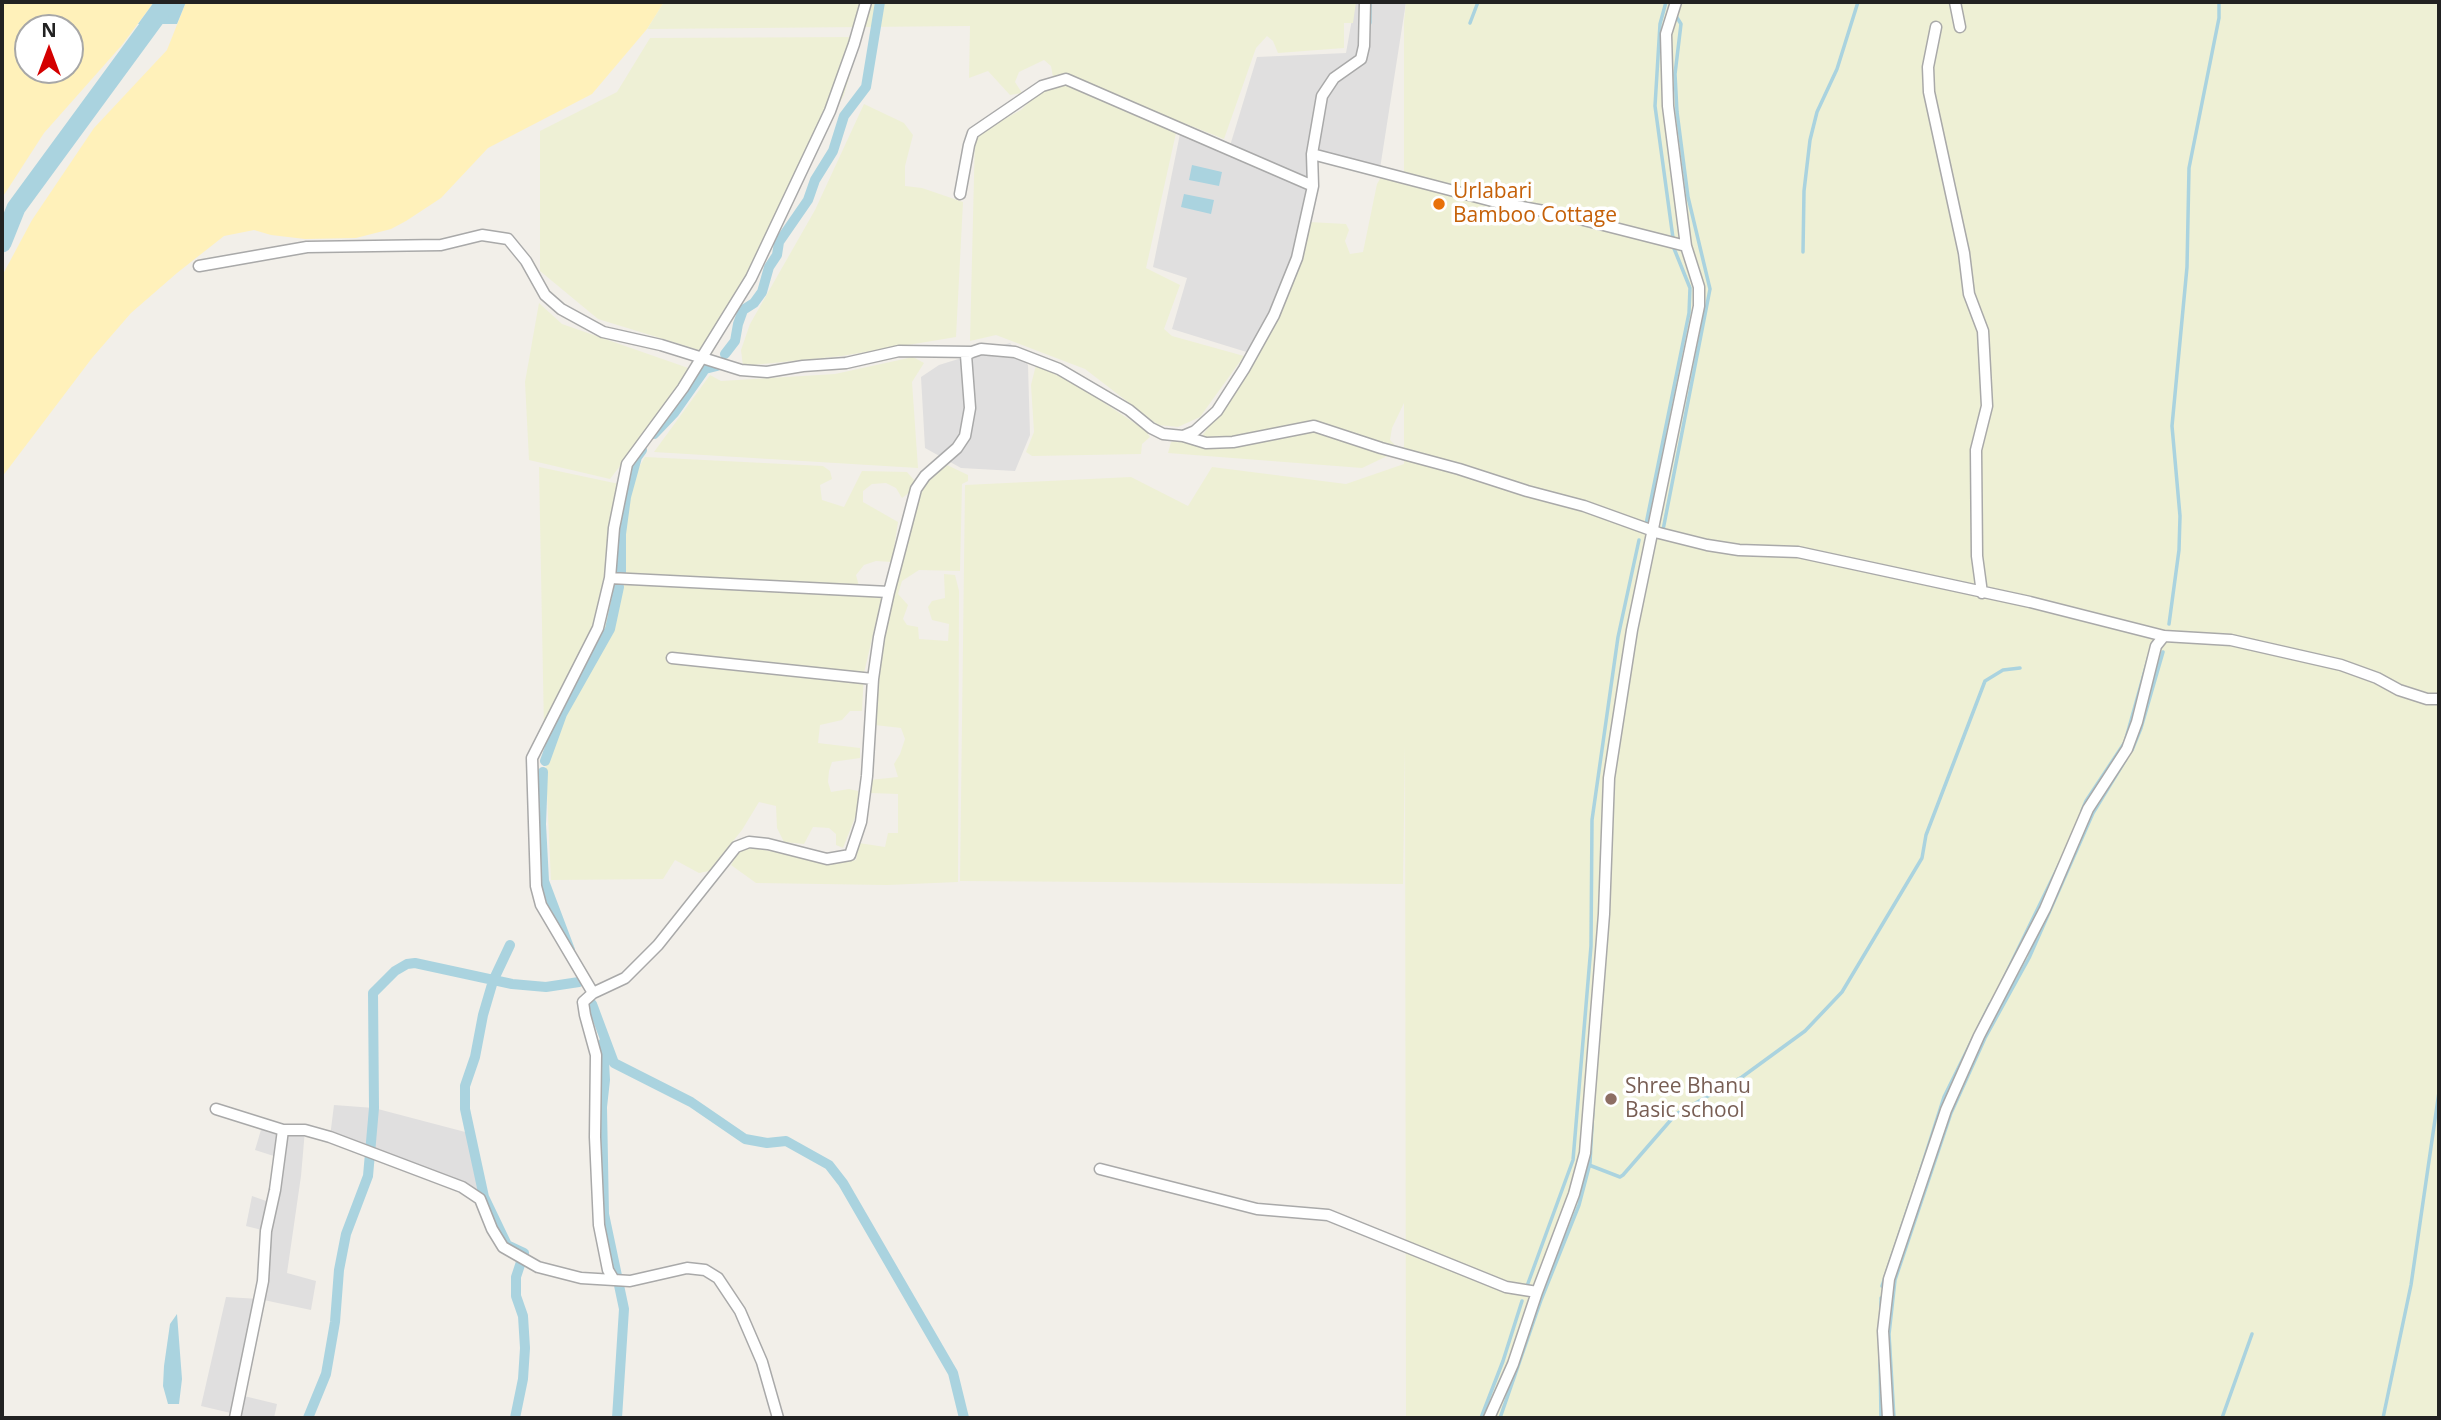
<!DOCTYPE html>
<style>
body{margin:0}
#map{position:relative;width:2441px;height:1420px;overflow:hidden;background:#f2efe9;font-family:"Open Sans",sans-serif}
canvas{display:block}
.frame{position:absolute;inset:0;border:4px solid #222;pointer-events:none}
.north{position:absolute;left:14px;top:14px;width:70px;height:70px;box-sizing:border-box;background:#fff;border:2px solid #a7a7a7;border-radius:50%;rotate:0deg;font-size:19px;font-weight:700;line-height:28px;text-align:center;color:#222}
.north::after{content:'';display:block;margin:auto;width:24px;height:32px;background:#d40000;clip-path:polygon(50% 0,100% 100%,50% 72%,0 100%)}
</style>
<div id="map">
<canvas width="2441" height="1420"></canvas>
<div class="frame"></div>
<div class="north">N</div>
</div>
<script>
const context = document.querySelector('canvas').getContext('2d');
context.lineJoin = 'round';
function fillPath(path, color) { context.fillStyle = color; context.fill(path, 'evenodd'); }
const poly = rows => new Path2D(rows.map(r => 'M' + r).join(''));
function strokePath(path, color, width, dash) { context.strokeStyle = color; context.lineWidth = width; context.lineCap = dash ? 'butt' : 'round'; context.setLineDash(dash || []); context.stroke(path); }
function write(font, color, halo, rows, align = 'center') {
  context.font = font + ' "Open Sans",sans-serif'; context.lineWidth = 7; context.setLineDash([]); context.textBaseline = 'middle'; context.strokeStyle = halo; context.fillStyle = color; for (const [text, x, y, turn = 0] of rows) {
    context.save(); context.translate(x, y); context.rotate((+turn || 0) * Math.PI / 180); context.textAlign = isNaN(turn) ? turn : align; if (halo) context.strokeText(text, 0, 0); context.fillText(text, 0, 0); context.restore();
  }
}
const residential = poly([
 [1355,2,1406,2,1379,175,1316,156,1297,258,1253,354,1172,329,1187,278,1153,267,1181,129,1229,149,1257,57,1346,53],
 [1010,343,1028,365,1030,435,1015,471,961,468,925,448,921,377,939,365],
 [334,1105,374,1108,469,1133,483,1190,480,1199,330,1137],
 [263,1123,305,1130,301,1176,287,1273,316,1281,311,1310,259,1299,240,1395,277,1404,274,1418,235,1418,235,1414,201,1406,226,1297,259,1299,266,1231,246,1226,252,1196,272,1203,280,1158,255,1150]
]);
const farmland = poly([
 [664,2,1356,2,1353,23,1344,23,1344,48,1278,53,1273,41,1267,36,1256,48,1224,139,1181,122,1176,133,1146,268,1180,285,1164,329,1172,336,1244,356,1200,417,1178,427,1158,425,1085,369,996,335,970,341,975,135,1021,110,1053,77,1051,66,1044,60,1019,72,1015,82,1022,93,1010,95,988,71,969,78,970,26,647,29],
 [1406,2,2439,2,2439,1418,1406,1418,1405,745,1403,884,960,881,965,485,1131,477,1188,506,1212,467,1346,484,1404,464,1404,403,1392,428,1390,440,1400,450,1362,468,1168,453,1171,442,1202,436,1225,405,1268,338,1309,222,1346,224,1349,230,1345,241,1350,254,1363,252,1377,184,1384,172,1404,174,1404,22],
 [861,37,844,95,789,196,712,354,598,319,540,271,540,131,617,92,650,38],
 [864,104,904,123,913,135,905,166,905,186,922,188,963,202,956,337,842,356,743,366,741,350,750,324,815,210],
 [539,303,562,324,694,370,610,479,529,460,525,382],
 [913,357,924,363,912,382,918,468,654,452,710,375,721,381,835,374],
 [1036,365,1079,386,1145,430,1150,437,1142,444,1141,454,1032,456,1026,452,1034,432,1031,385],
 [645,457,823,466,830,471,832,479,820,485,822,500,844,507,862,471,907,472,914,480,910,492,902,498,896,488,886,483,872,484,863,491,863,502,898,522,892,562,876,561,864,565,856,575,860,590,882,596,864,673,862,711,850,711,842,720,820,725,818,743,860,748,860,758,832,762,829,771,828,782,831,792,849,789,858,791,858,810,843,848,836,845,836,834,829,828,813,827,804,844,784,842,777,828,776,806,759,802,742,830,709,871,699,873,675,860,663,879,551,880,544,730,539,467,619,484,632,479],
 [947,465,968,475,968,481,962,484,960,571,919,570,902,581,898,594,908,605,903,619,907,625,918,627,919,639,948,641,949,624,932,620,928,607,932,601,945,598,944,574,955,575,959,591,958,882,887,885,756,883,731,865,739,851,754,848,835,864,856,860,859,843,885,847,888,833,898,833,898,794,871,793,870,780,898,777,894,764,900,754,905,739,901,728,875,725,879,658,916,493,935,473]
]);
const sand = poly([
 [2,2,154,2,122,45,44,133,2,198],
 [28,28,70,28,70,70,28,70],
 [186,2,664,2,647,29,592,94,488,148,441,198,406,221,391,229,356,238,305,239,271,235,254,230,224,236,177,273,131,313,92,358,2,477,2,276,32,220,94,128,167,50]
]);
const water = poly([
 [154,2,186,2,177,24,138,24],
 [1192,165,1222,172,1219,186,1189,180],
 [1184,194,1214,200,1211,214,1181,207],
 [177,1314,182,1379,179,1404,168,1404,163,1386,164,1366,170,1324]
]);
const stream = poly([
 [1666,2,1660,24,1655,106,1673,238],
 [1370,23,1370,2],
 [1470,23,1478,2],
 [1803,252,1804,191,1810,140,1817,112,1837,69,1858,2],
 [1646,524,1689,313,1690,288,1673,246],
 [1663,530,1710,289,1688,197,1677,112,1675,74,1681,24,1676,16],
 [2169,624,2179,550,2180,516,2172,426,2187,267,2189,168,2219,18,2219,2],
 [2132,750,2141,728,2163,652],
 [2082,811,2086,801,2125,742,2149,656],
 [2002,982,2060,863],
 [1589,1165,1620,1177,1623,1175,1676,1114,1742,1077,1805,1031,1842,992,1922,858,1926,835,1985,681,2003,670,2020,668],
 [1913,1194,1944,1097,1990,1004],
 [1527,1286,1573,1160,1591,946,1592,820,1618,637,1639,540],
 [1882,1286,1910,1202],
 [1881,1310,1881,1298],
 [1880,1356,1881,1418],
 [1481,1418,1503,1361,1522,1301],
 [1500,1418,1541,1300,1579,1205,1590,1163,1593,1107],
 [1894,1418,1889,1334,1895,1280,1951,1113,1985,1038,2029,958,2093,813,2126,759],
 [2222,1418,2252,1334],
 [2383,1418,2411,1285,2439,1092]
]);
const canal = poly([
 [725,354,735,341,738,324,743,310,754,303,762,292,769,267,777,255,779,242,808,200,815,180,833,151,844,116,866,87,880,2],
 [654,434,674,413,705,369,717,366],
 [621,572,621,534,626,497,637,457,642,450],
 [545,761,562,714,610,629,619,587],
 [543,772,541,824,544,881,570,950],
 [510,945,493,981,483,1015,475,1057,465,1086,465,1109,484,1197,507,1245,524,1253,516,1277,516,1296,523,1316,525,1348,523,1379,515,1418],
 [592,1004,614,1063,691,1102,745,1139,767,1143,786,1141,829,1165,843,1183,953,1373,964,1418],
 [603,1043,605,1080,602,1107,604,1214,624,1309,617,1418],
 [308,1418,326,1374,335,1322,339,1270,346,1234,368,1176,374,1108,373,993,395,971,407,964,415,963,512,984,546,987,579,982]
]);
const river = poly([
 [2,243,16,208,167,2]
]);
const street = poly([
 [1955,2,1960,27],
 [1936,27,1928,67,1929,92,1964,253,1969,294,1983,331,1987,406,1976,450,1977,556,1982,593],
 [1312,154,1500,203,1560,214,1686,246],
 [960,194,969,145,973,133,1042,86,1066,79,1313,186],
 [199,266,307,247,441,245,482,235,508,239,526,261,545,295,561,309,603,332,661,345,741,370,767,372,803,366,846,363,899,351,972,352,981,349,1015,352,1059,369,1129,410,1151,428,1163,434,1183,436,1195,431,1217,411,1244,369,1274,315,1297,258,1313,186,1312,154,1322,96,1334,78,1361,59,1364,46,1365,2],
 [1183,436,1206,443,1233,442,1314,426,1381,448,1459,469,1527,491,1584,506,1659,533,1707,545,1739,550,1798,552,2030,602,2164,636,2231,640,2341,665,2377,678,2399,690,2427,699,2439,699],
 [610,578,889,592],
 [672,658,873,679],
 [593,993,541,905,536,886,532,758,598,628,610,578,614,528,627,464,683,388,751,278,830,111,854,44,866,2],
 [216,1109,283,1130],
 [1100,1169,1257,1209,1328,1215,1506,1287,1537,1292],
 [614,1280,608,1270,599,1225,595,1137,596,1055,585,1015,583,1002,593,993,625,978,658,945,736,847,749,842,768,844,827,859,850,855,861,822,867,776,873,679,879,637,889,592,916,489,925,476,957,448,965,436,970,408,966,355,972,352],
 [235,1418,263,1281,266,1231,275,1190,283,1130,305,1130,330,1137,462,1187,480,1199,492,1229,503,1247,538,1267,581,1278,614,1280,630,1281,687,1268,705,1270,718,1278,740,1311,762,1362,778,1418],
 [1489,1418,1513,1364,1537,1292,1574,1194,1585,1153,1604,914,1609,778,1632,630,1699,306,1699,287,1686,246,1668,106,1666,34,1676,2],
 [1888,1418,1883,1331,1889,1279,1946,1110,1979,1036,2045,909,2088,809,2127,749,2137,722,2156,646,2164,636]
]);
const markers = [
 [1439,204,7,"#e8710a"],
 [1611,1099,7,"#8d6e63"]
];
const foodNames = [
 ["Urlabari",1453,192],
 ["Bamboo Cottage",1453,216]
];
const educationNames = [
 ["Shree Bhanu",1625,1087],
 ["Basic school",1625,1111]
];
fillPath(residential, '#e0dfdf');
fillPath(farmland, '#eef0d5');
fillPath(sand, '#fff1ba');
fillPath(water, '#aad3df');
strokePath(stream, '#aad3df', 3.5);
strokePath(canal, '#aad3df', 10);
strokePath(river, '#aad3df', 19);
strokePath(street, '#a9a9a9', 13);
strokePath(street, '#fff', 10);
for (const [x, y, r, color] of markers) { const dot = new Path2D(); dot.arc(x, y, r, 0, 2 * Math.PI); context.fillStyle = color; context.fill(dot); strokePath(dot, '#fff', 2.5); }
write('21px', '#c56008', '#fff', foodNames, 'left');
write('21px', '#785e54', '#fff', educationNames, 'left');
</script>
